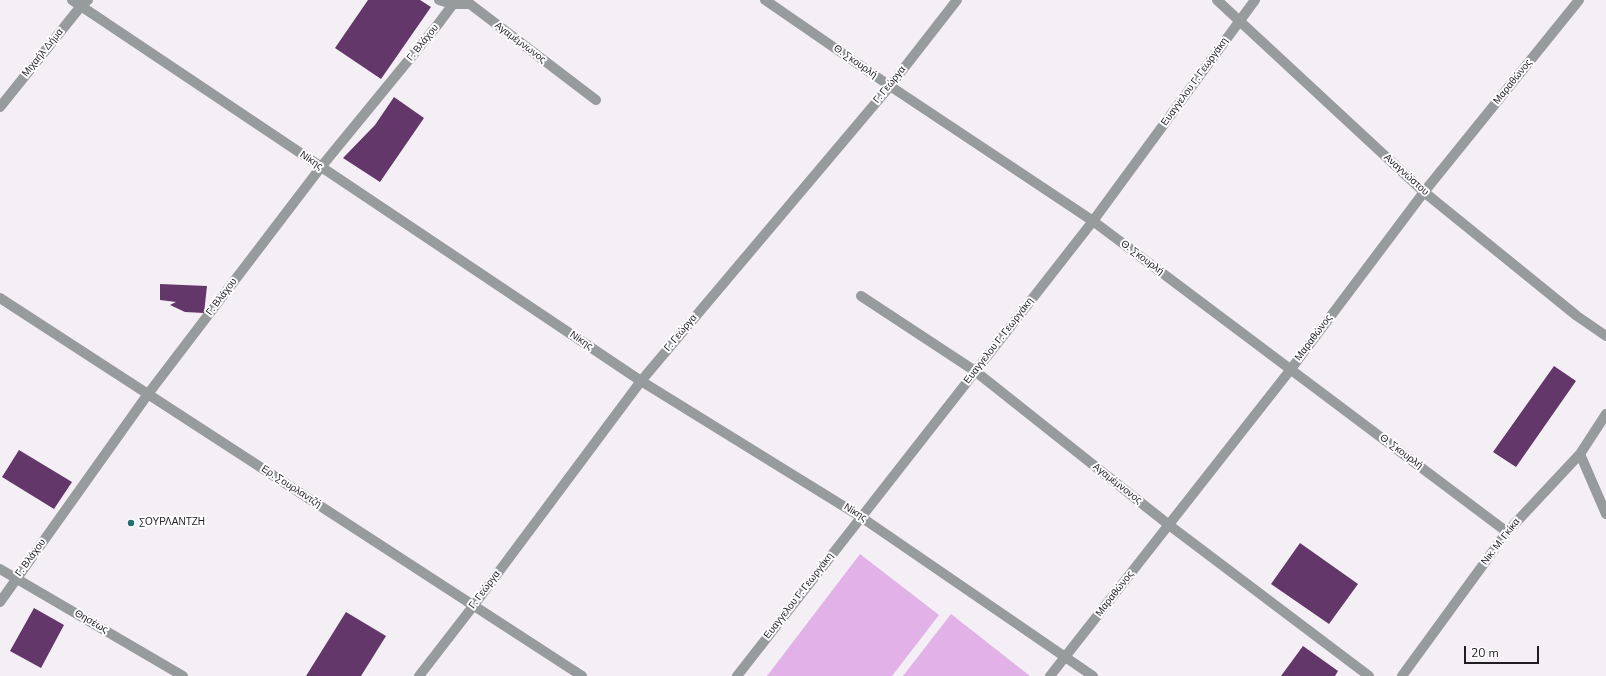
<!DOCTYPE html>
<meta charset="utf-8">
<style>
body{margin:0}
#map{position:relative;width:1606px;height:676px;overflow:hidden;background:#f4eef5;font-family:"Nunito Sans",sans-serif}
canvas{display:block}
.scale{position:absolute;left:1464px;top:646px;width:75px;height:18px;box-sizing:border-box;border:2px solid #201e21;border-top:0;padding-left:5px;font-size:12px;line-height:14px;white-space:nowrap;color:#201e21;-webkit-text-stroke:3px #fefdff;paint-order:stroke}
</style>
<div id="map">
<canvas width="1606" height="676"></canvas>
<div class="scale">20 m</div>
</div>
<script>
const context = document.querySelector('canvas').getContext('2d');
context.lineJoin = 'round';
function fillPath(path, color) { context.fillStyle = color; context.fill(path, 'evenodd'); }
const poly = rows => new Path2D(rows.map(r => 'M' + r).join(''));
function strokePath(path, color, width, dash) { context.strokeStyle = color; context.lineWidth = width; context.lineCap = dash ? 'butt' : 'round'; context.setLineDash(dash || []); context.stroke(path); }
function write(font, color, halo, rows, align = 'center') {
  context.font = font + ' "Nunito Sans",sans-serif'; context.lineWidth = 4; context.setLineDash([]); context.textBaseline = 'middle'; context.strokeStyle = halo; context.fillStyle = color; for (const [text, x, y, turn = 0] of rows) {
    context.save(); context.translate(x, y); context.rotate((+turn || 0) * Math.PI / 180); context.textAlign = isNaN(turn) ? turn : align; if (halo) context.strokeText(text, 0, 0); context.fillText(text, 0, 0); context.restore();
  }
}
const green = poly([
 [860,554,939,615,892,676,767,676],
 [951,614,1030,676,903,676]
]);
const building = poly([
 [368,0,420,0,431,7,381,79,335,48],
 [394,97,424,118,380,182,343,158,375,125],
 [160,284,207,286,204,313,185,312,170,305,176,302,160,300],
 [1554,366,1576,381,1516,467,1493,452],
 [19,450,72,482,54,509,2,477],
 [1300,543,1358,584,1329,624,1271,584],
 [34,608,64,625,41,668,10,651],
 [346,612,386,636,361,676,306,676],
 [1303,646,1338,671,1335,676,1281,676]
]);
const minor = poly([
 [72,0,641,381,861,517,1093,676],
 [439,0,452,4,470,4,596,100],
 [765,0,890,86,1093,221,1507,532],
 [0,107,81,6,88,0],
 [861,296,975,371,1169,525,1369,676],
 [0,298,582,676],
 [1580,454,1606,514],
 [0,569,183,676],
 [737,676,1093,221,1255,0],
 [1050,676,1291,369,1424,192,1579,0],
 [1402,676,1507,532,1580,454,1606,414]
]);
const tertiary = poly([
 [1217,0,1424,192,1577,316,1606,336],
 [0,602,148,394,321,167,439,23,456,0],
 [419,676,474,605,641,381,890,86,957,0]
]);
const markers = [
 [131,523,4,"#247070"]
];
const streetNames = [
 ["Γ. Βλάχου",423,43,-51],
 ["Αγαμέμνωνος",520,43,37],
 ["Μιχαήλ Δήμα",43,53,-51],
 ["Θ. Σκουρλή",855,62,35],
 ["Ευαγγελου Γ. Γεωργάκη",1195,82,-54],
 ["Μαραθώνος",1513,82,-51],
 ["Γ. Γεώργα",890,85,-51],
 ["Νίκης",311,161,34],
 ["Αναγνώστου",1406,175,42],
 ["Θ. Σκουρλή",1142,258,37],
 ["Γ. Βλάχου",222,297,-53],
 ["Γ. Γεώργα",681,333,-50],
 ["Μαραθώνος",1314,338,-53],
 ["Νίκης",581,341,34],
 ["Ευαγγελου Γ. Γεωργάκη",999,341,-52],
 ["Θ. Σκουρλή",1401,452,37],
 ["Αγαμέμνονος",1117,484,38],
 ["Ερ. Σουρλαντζή",291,487,33],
 ["Νίκης",855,513,32],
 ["Νικ. Μ. Γκίκα",1501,542,-52],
 ["Γ. Βλάχου",31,558,-54],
 ["Γ. Γεώργα",485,590,-53],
 ["Μαραθώνος",1115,594,-52],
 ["Ευαγγελου Γ. Γεωργάκη",799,596,-52],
 ["Θησέως",91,622,30]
];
const poiNames = [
 ["ΣΟΥΡΛΑΝΤΖΗ",139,523]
];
fillPath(green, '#e1b1e8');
fillPath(building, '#64376b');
strokePath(minor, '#979b9b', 10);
strokePath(tertiary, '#979b9b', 10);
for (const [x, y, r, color] of markers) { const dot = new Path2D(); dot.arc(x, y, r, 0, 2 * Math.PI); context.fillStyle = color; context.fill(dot); strokePath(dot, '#fefdff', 1.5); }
write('10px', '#201e21', '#fefdff', streetNames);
write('10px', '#201e21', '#fefdff', poiNames, 'left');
</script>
